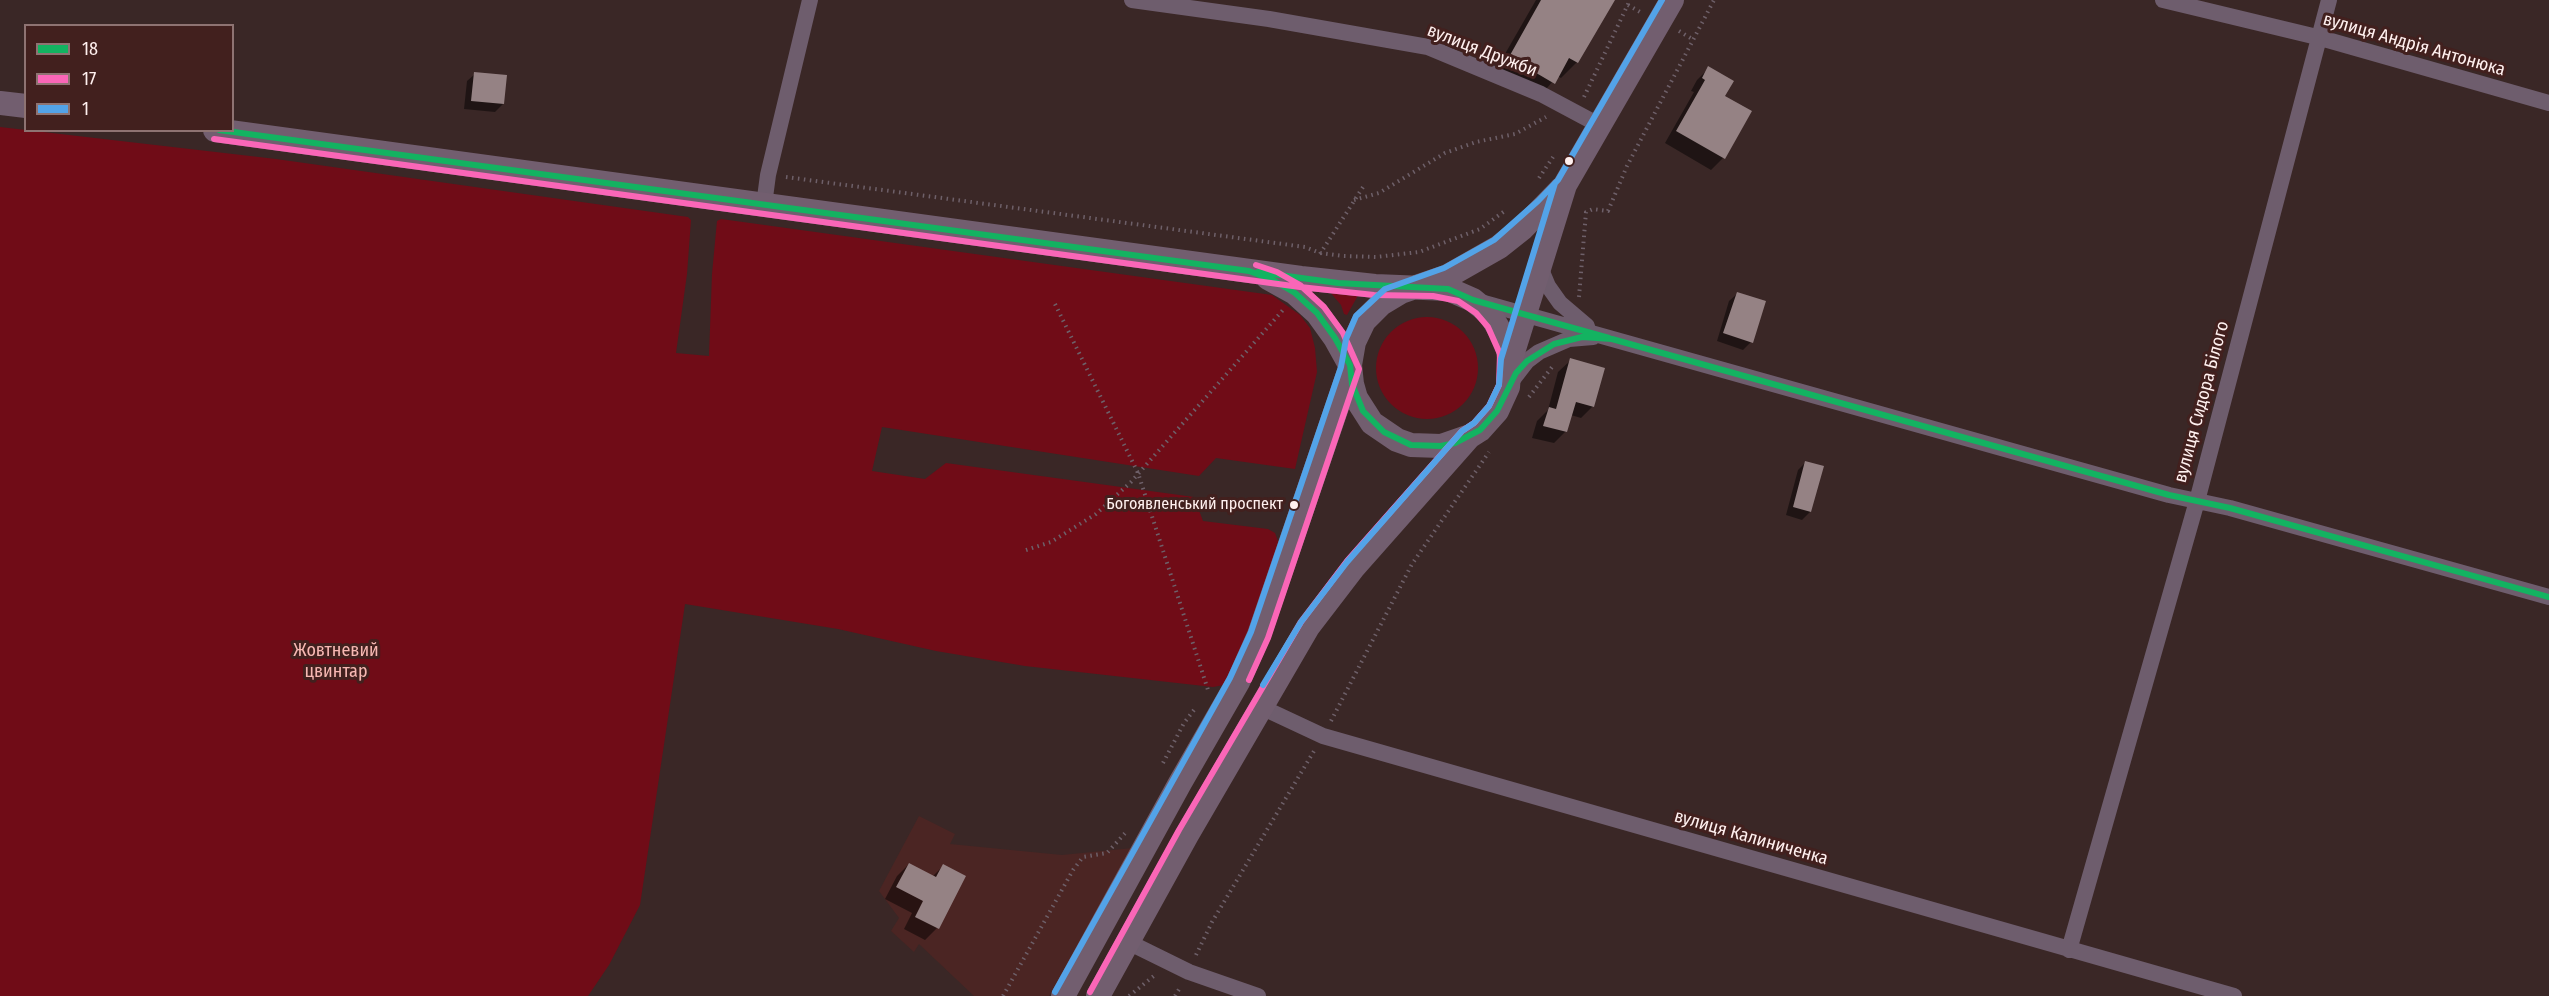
<!DOCTYPE html>
<meta charset="utf-8">
<style>
body{margin:0}
#map{position:relative;width:2549px;height:996px;overflow:hidden;background:#3a2726;font-family:"Fira Sans Condensed",sans-serif}
canvas{display:block}
.legend{position:absolute;left:24px;top:24px;width:210px;height:108px;box-sizing:border-box;background:#42201e;border:2px solid #8e7372;margin:0;padding:8px 10px;list-style:none;font-size:18px;color:#fff0ef}
.legend li{display:flex;align-items:center;gap:12px;height:30px}
.legend b{width:30px;border:2px solid #8e7372}
</style>
<div id="map">
<canvas width="2549" height="996"></canvas>
<ul class="legend">
<li><b style="height:8px;background:#13b361"></b>18</li>
<li><b style="height:8px;background:#fa66b7"></b>17</li>
<li><b style="height:8px;background:#53a3e8"></b>1</li>
</ul>
</div>
<script>
const context = document.querySelector('canvas').getContext('2d');
context.lineJoin = 'round';
function fillPath(path, color) { context.fillStyle = color; context.fill(path, 'evenodd'); }
const poly = rows => new Path2D(rows.map(r => 'M' + r).join(''));
function strokePath(path, color, width, dash) { context.strokeStyle = color; context.lineWidth = width; context.lineCap = dash ? 'butt' : 'round'; context.setLineDash(dash || []); context.stroke(path); }
function write(font, color, halo, rows, align = 'center') {
  context.font = font + ' "Fira Sans Condensed",sans-serif'; context.lineWidth = 6; context.setLineDash([]); context.textBaseline = 'middle'; context.strokeStyle = halo; context.fillStyle = color; for (const [text, x, y, turn = 0] of rows) {
    context.save(); context.translate(x, y); context.rotate((+turn || 0) * Math.PI / 180); context.textAlign = isNaN(turn) ? turn : align; if (halo) context.strokeText(text, 0, 0); context.fillText(text, 0, 0); context.restore();
  }
}
const built = poly([
 [919,816,955,834,950,844,1062,855,1133,848,1049,996,974,996,919,944,914,952,891,931,899,918,879,891]
]);
const green = poly([
 [0,127,276,159,688,217,691,220,687,274,676,353,709,356,712,274,717,221,721,219,1272,295,1300,315,1310,328,1315,348,1317,372,1295,469,1216,458,1199,476,882,427,872,471,925,479,946,463,1194,497,1203,521,1268,529,1275,533,1278,541,1277,553,1253,635,1224,685,1213,687,1025,666,936,651,838,629,685,604,640,905,609,965,588,996,0,996],
 [1329,291,1360,292,1347,315,1344,314,1341,305],
 '1376 368a51 51 0 1 1 102 0a51 51 0 1 1-102 0Z'
]);
const shadow = poly([
 [1536,0,1613,0,1577,62,1561,78,1557,76,1538,99,1494,73],
 [1709,68,1723,97,1723,158,1711,170,1665,143,1694,92,1691,91,1697,80],
 [475,74,503,104,495,112,464,109,467,81],
 [1737,294,1751,342,1743,350,1717,341,1729,301],
 [1571,360,1593,406,1581,418,1571,415,1566,431,1554,443,1532,438,1537,421,1548,410,1558,372],
 [1806,462,1822,467,1810,512,1802,520,1786,515,1798,470],
 [909,864,932,877,943,866,937,928,925,940,904,929,912,913,885,899,897,876]
]);
const building = poly([
 [1541,0,1615,0,1578,63,1569,58,1555,84,1509,57],
 [1708,66,1734,81,1725,96,1752,111,1725,159,1676,131,1705,80,1702,78],
 [474,72,507,75,504,104,471,101],
 [1737,292,1766,301,1753,343,1723,333],
 [1570,358,1605,368,1594,407,1576,402,1567,432,1543,426,1549,407,1556,409],
 [1805,461,1824,466,1811,512,1793,507],
 [909,863,936,877,943,864,966,876,939,929,915,917,923,901,896,887]
]);
const path = poly([
 [1628,5,1640,12],
 [1679,31,1692,39],
 [1584,97,1630,0],
 [786,177,1305,247,1320,253,1343,256,1376,257,1419,252,1480,229,1506,210],
 [1539,178,1553,157],
 [1354,200,1379,193,1445,153,1476,142,1515,134,1546,117],
 [1320,254,1363,187],
 [1579,297,1586,212,1593,209,1608,211,1627,166,1714,0],
 [1055,304,1138,473,1208,690],
 [1529,397,1552,367],
 [1026,550,1051,542,1096,514,1131,482,1283,310],
 [1331,721,1412,564,1489,452],
 [1163,763,1184,723,1194,710],
 [1196,955,1212,922,1314,751],
 [1003,996,1073,870,1083,857,1107,853,1127,831],
 [1129,996,1155,975],
 [1175,996,1181,986]
]);
const street = poly([
 [1132,0,1269,19,1428,47,1541,94,1599,125],
 [2163,0,2317,37,2549,103],
 [764,205,768,175,810,0],
 [1540,267,1548,286,1560,303,1587,326],
 [1477,301,2169,495,2230,508,2549,597],
 [1510,383,1527,361,1539,352,1569,339,1593,337],
 [1261,707,1323,736,2234,996],
 [1128,942,1189,972,1258,996],
 [2069,950,2197,501,2329,0]
]);
const secondary = poly([
 [0,103,26,106],
 [215,130,1301,278,1375,286,1448,289,1473,300,1490,314,1506,341,1510,362],
 [1268,278,1295,293,1317,313,1335,338,1350,365],
 [1467,437,1441,446,1411,445,1397,440,1372,423,1356,398,1352,384,1350,365,1354,342,1364,321,1381,304,1401,292,1448,276,1499,247,1523,228,1561,189],
 [1063,996,1180,783,1238,682,1259,635,1350,369],
 [1098,996,1187,835,1308,627,1354,567,1469,437,1480,430,1497,411,1508,387,1510,362,1565,185,1672,0]
]);
const bus1 = poly([
 [219,130,1249,271,1273,280,1295,293,1317,313,1335,338,1350,365,1352,384,1363,411,1384,432,1411,445,1441,446,1455,443,1480,430,1497,411,1516,373,1527,361,1554,344,1582,337,1612,339,2169,495,2230,508,2549,597],
 [1258,272,1338,283,1448,289,1473,300,1609,338]
]);
const bus2 = poly([
 [214,139,1300,287,1374,295,1433,296,1458,301,1476,313,1488,327,1500,354,1499,385,1489,406,1474,423,1462,431,1347,561,1301,622,1179,830,1090,992],
 [1249,680,1268,638,1359,369,1343,333,1324,307,1300,285,1277,272,1256,265]
]);
const bus3 = poly([
 [1263,685,1301,622,1347,562,1462,431,1474,423,1489,406,1499,385,1501,359,1555,183],
 [1055,992,1230,678,1251,632,1341,367,1346,339,1356,316,1385,289,1444,268,1494,240,1538,201,1558,180,1662,0]
]);
const markers = [
 [1569,161,5,"#fff0ef"],
 [1294,505,5,"#fff0ef"]
];
const busNames = [
 ["Богоявленський проспект",1283,505]
];
const streetNames = [
 ["вулиця Андрія Антонюка",2414,45,16],
 ["вулиця Дружби",1482,51,21],
 ["вулиця Сидора Білого",2202,402,-75],
 ["вулиця Калиниченка",1751,838,16]
];
const parkNames = [
 ["Жовтневий",336,651],
 ["цвинтар",336,672]
];
fillPath(built, '#4b2523');
fillPath(green, '#700c17');
fillPath(shadow, '#0007');
fillPath(building, '#958284');
strokePath(path, '#6e6069', 4, [1.5, 4.5]);
strokePath(street, '#6e5d6d', 16);
strokePath(secondary, '#725e6f', 24);
strokePath(bus1, '#13b361', 6);
strokePath(bus2, '#fa66b7', 6);
strokePath(bus3, '#53a3e8', 6);
for (const [x, y, r, color] of markers) { const dot = new Path2D(); dot.arc(x, y, r, 0, 2 * Math.PI); context.fillStyle = color; context.fill(dot); strokePath(dot, '#42201e', 2); }
write('16px', '#fff0ef', '#42201e', busNames, 'right');
write('18px', '#fff0ef', '#42201e', streetNames);
write('18px', '#f7b8b3', '#42201e', parkNames);
</script>
